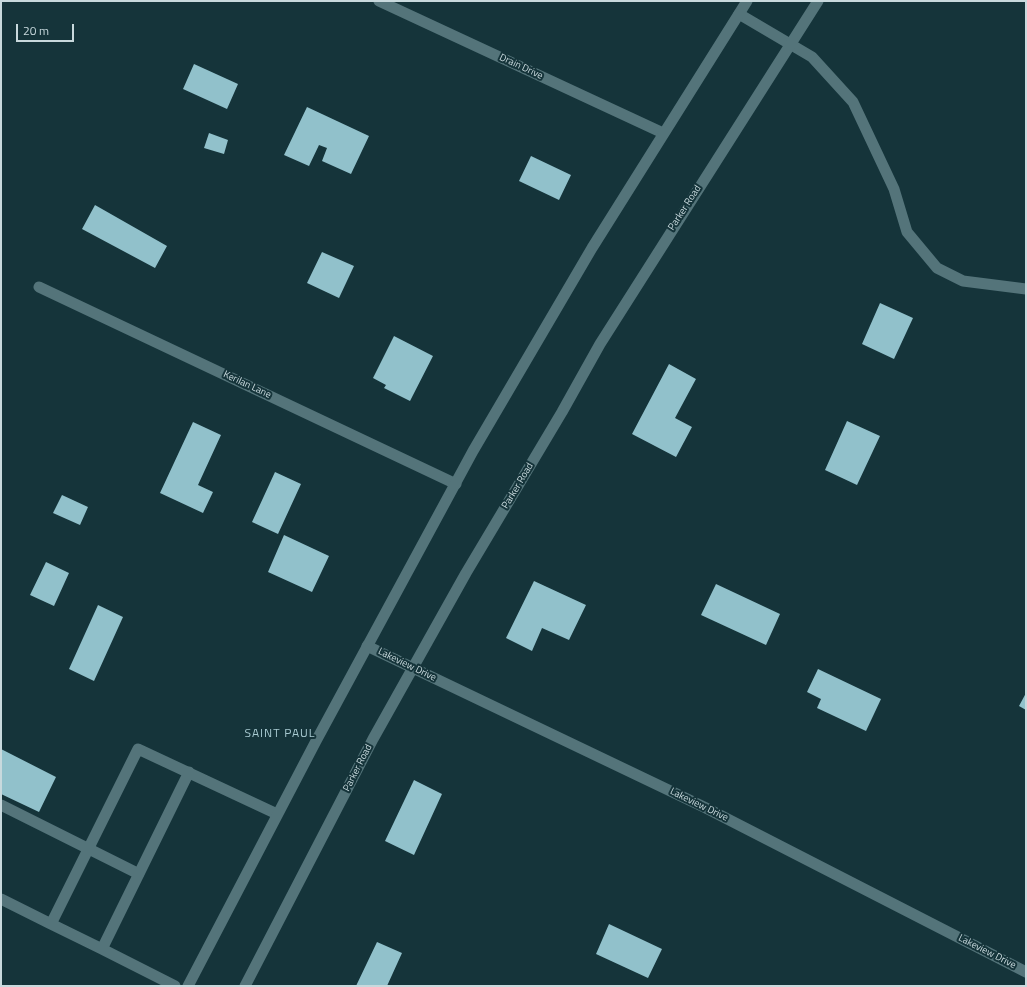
<!DOCTYPE html>
<style>
body{margin:0}
#map{position:relative;width:1027px;height:987px;overflow:hidden;background:#15343a;font-family:"Titillium Web",sans-serif}
canvas{display:block}
.frame{position:absolute;inset:0;border:2px solid #c8d9dd;pointer-events:none}
.scale{position:absolute;left:16px;top:24px;width:58px;height:18px;box-sizing:border-box;border:2px solid #c8d9dd;border-top:0;padding-left:5px;font-size:12px;line-height:14px;white-space:nowrap;color:#c8d9dd;-webkit-text-stroke:3px #15343a;paint-order:stroke}
</style>
<div id="map">
<canvas width="1027" height="987"></canvas>
<div class="frame"></div>
<div class="scale">20 m</div>
</div>
<script>
const context = document.querySelector('canvas').getContext('2d');
context.lineJoin = 'round';
function fillPath(path, color) { context.fillStyle = color; context.fill(path, 'evenodd'); }
const poly = rows => new Path2D(rows.map(r => 'M' + r).join(''));
function strokePath(path, color, width, dash) { context.strokeStyle = color; context.lineWidth = width; context.lineCap = dash ? 'butt' : 'round'; context.setLineDash(dash || []); context.stroke(path); }
function write(font, color, halo, rows, align = 'center') {
  context.font = font + ' "Titillium Web",sans-serif'; context.lineWidth = 4; context.setLineDash([]); context.textBaseline = 'middle'; context.strokeStyle = halo; context.fillStyle = color; for (const [text, x, y, turn = 0] of rows) {
    context.save(); context.translate(x, y); context.rotate((+turn || 0) * Math.PI / 180); context.textAlign = isNaN(turn) ? turn : align; if (halo) context.strokeText(text, 0, 0); context.fillText(text, 0, 0); context.restore();
  }
}
const building = poly([
 [194,64,238,84,227,109,183,89],
 [307,107,369,136,351,174,322,161,327,148,319,145,309,166,284,155],
 [209,133,228,140,224,154,204,148],
 [531,156,571,175,559,200,519,181],
 [95,205,167,246,155,268,82,229],
 [322,252,354,266,339,298,307,283],
 [880,303,913,318,894,359,862,344],
 [394,336,433,356,410,401,384,388,386,385,373,378],
 [669,364,696,379,675,418,692,427,676,457,632,434],
 [847,421,880,436,857,485,825,470],
 [193,422,221,435,198,485,213,492,203,513,160,493],
 [275,472,301,484,278,534,252,522],
 [62,495,88,507,80,525,53,513],
 [284,535,329,556,312,592,268,572],
 [46,562,69,573,54,606,30,595],
 [534,581,586,605,569,640,542,628,532,651,506,638],
 [716,584,780,614,766,645,701,615],
 [98,605,123,617,94,681,69,669],
 [818,669,881,699,866,731,817,708,821,699,807,692],
 [1026,693,1026,710,1019,706],
 [1,749,56,777,39,812,1,794],
 [414,780,442,794,414,855,385,841],
 [609,924,662,949,648,978,596,954],
 [377,942,402,953,387,986,356,986]
]);
const service = poly([
 [739,14,812,57,853,102,894,189,907,232,937,268,963,281,1026,289],
 [1,805,139,874],
 [1,899,51,924],
 [102,949,51,924,138,749,277,814],
 [175,986,102,949,189,772]
]);
const minor = poly([
 [379,1,663,133],
 [39,287,456,484],
 [367,646,706,808,1026,972]
]);
const secondary = poly([
 [188,986,316,741,473,451,592,248,747,1],
 [245,986,373,739,466,573,562,412,600,344,818,1]
]);
const streetNames = [
 ["Drain Drive",521,67,25],
 ["Parker Road",685,208,-57],
 ["Kerilan Lane",247,385,25],
 ["Parker Road",518,486,-59],
 ["Lakeview Drive",407,665,26],
 ["Parker Road",358,768,-63],
 ["Lakeview Drive",699,805,26],
 ["Lakeview Drive",987,952,27]
];
const quarterNames = [
 ["SAINT PAUL",280,734]
];
fillPath(building, '#91c1cb');
strokePath(service, '#54747a', 11);
strokePath(minor, '#54747a', 11);
strokePath(secondary, '#54747a', 11);
write('10px', '#c8d9dd', '#15343a', streetNames);
context.letterSpacing = '1px';
write('12px', '#a8cad1', '#15343a', quarterNames);
context.letterSpacing = '0px';
</script>
